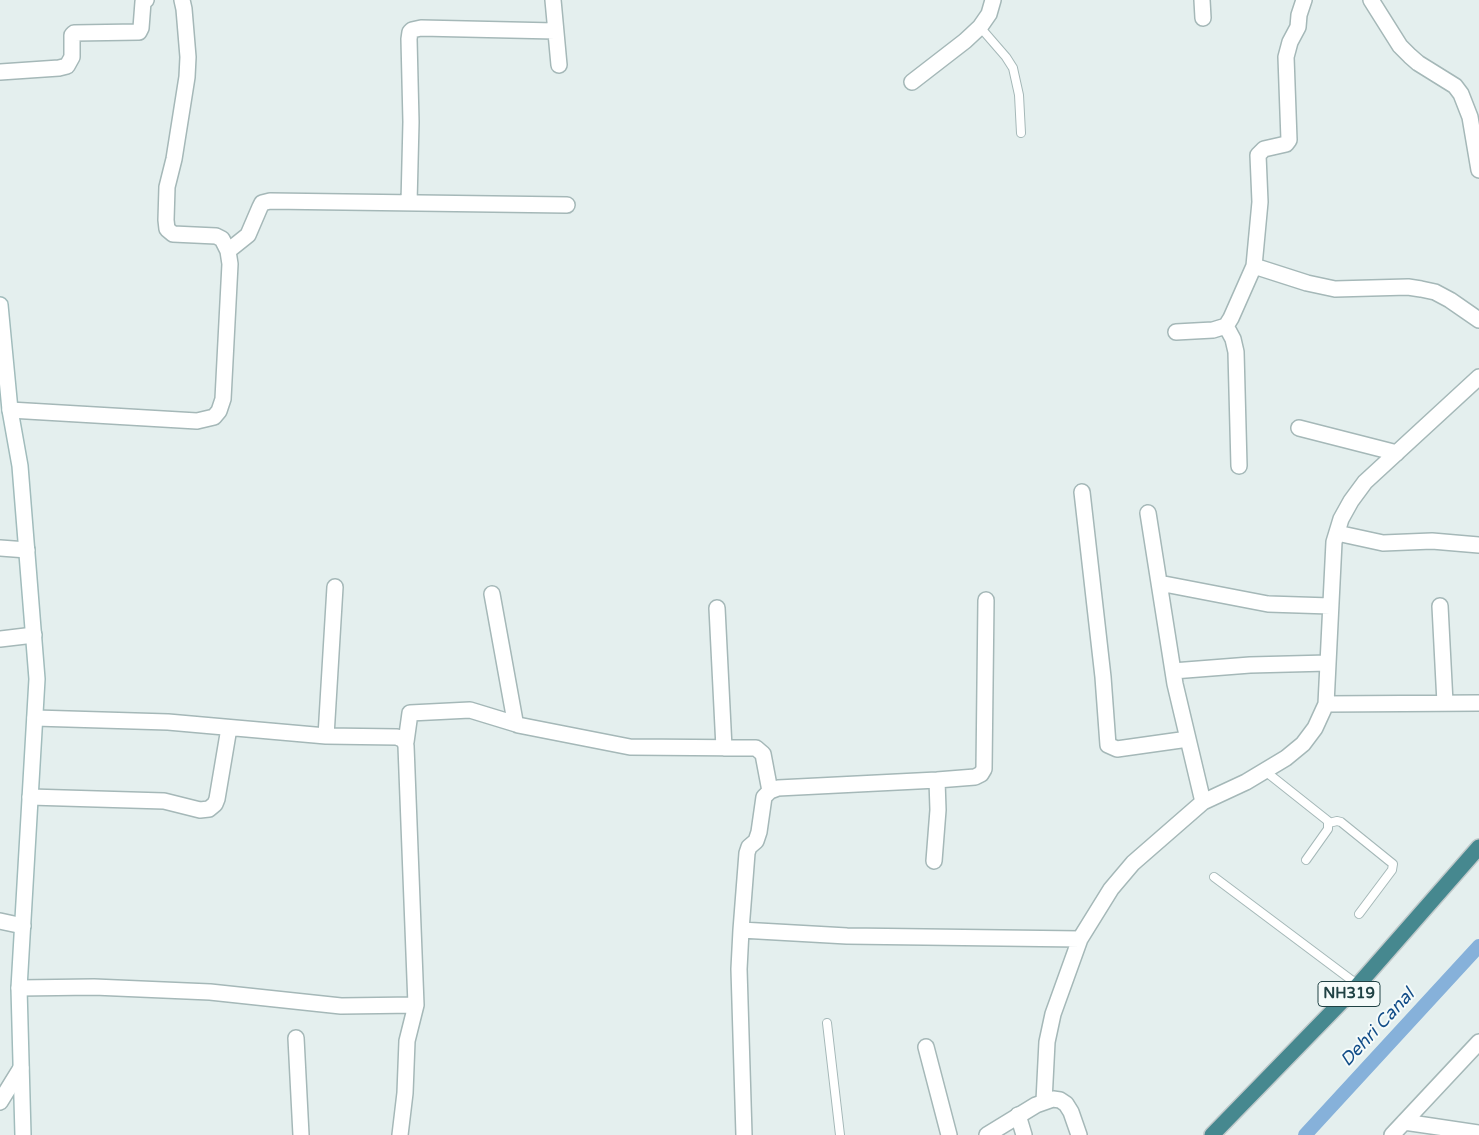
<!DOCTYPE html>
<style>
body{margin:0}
canvas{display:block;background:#e4efee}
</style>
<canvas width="1479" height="1135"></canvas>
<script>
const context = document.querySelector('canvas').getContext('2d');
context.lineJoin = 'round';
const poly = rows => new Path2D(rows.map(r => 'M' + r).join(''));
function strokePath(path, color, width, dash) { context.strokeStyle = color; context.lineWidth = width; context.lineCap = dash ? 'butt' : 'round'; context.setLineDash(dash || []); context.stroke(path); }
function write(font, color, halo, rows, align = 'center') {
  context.font = font + ' "Varela Round",sans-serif'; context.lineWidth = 4; context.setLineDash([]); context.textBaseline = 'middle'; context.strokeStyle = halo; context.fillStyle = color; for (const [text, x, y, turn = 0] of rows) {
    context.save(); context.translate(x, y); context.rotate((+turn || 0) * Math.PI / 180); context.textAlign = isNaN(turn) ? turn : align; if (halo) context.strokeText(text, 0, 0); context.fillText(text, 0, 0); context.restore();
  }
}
const canal = poly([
 [1305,1135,1479,946]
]);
const service = poly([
 [980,27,1006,57,1013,68,1019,95,1021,133],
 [1265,771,1328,821,1328,829,1306,860],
 [1329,823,1337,821,1341,822,1393,864,1392,870,1359,914],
 [1214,877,1358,985],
 [827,1023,840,1135]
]);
const minor = poly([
 [553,0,559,65],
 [1202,0,1203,18],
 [1371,0,1400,46,1410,56,1418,63,1455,86,1461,94,1470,117,1479,170],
 [0,72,59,68,67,66,72,57,72,35,74,33,139,32,141,28,143,2,146,0],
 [912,82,965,41,980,27,989,14,993,0],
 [409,203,411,122,409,39,410,32,412,30,421,28,555,31],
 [228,251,248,235,260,207,262,203,270,201,567,205],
 [1254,266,1307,283,1335,289,1408,287,1421,289,1435,292,1450,300,1479,320],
 [1226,326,1233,339,1236,352,1239,466],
 [1176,332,1213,330,1226,326,1231,318,1254,266,1260,202,1258,155,1264,149,1286,144,1289,140,1286,57,1290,42,1298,27,1299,15,1304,0],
 [10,410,197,421,214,417,219,411,223,399,230,264,228,251,222,239,216,236,173,234,167,229,166,220,167,187,174,159,187,77,188,57,184,9,182,0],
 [1299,428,1397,453],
 [1082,492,1103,677,1108,745,1117,749,1188,739],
 [1148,513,1175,684,1203,802],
 [1337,533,1383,543,1432,541,1479,545],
 [0,548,27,550],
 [1159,583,1268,604,1330,606],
 [492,594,515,721,518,725,630,747,756,748,763,754,770,791],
 [1440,606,1445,703],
 [717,608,724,748],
 [0,639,34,635],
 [1173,671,1250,665,1328,663],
 [1326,704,1479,703],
 [35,718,168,722,326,736,397,737,404,740,406,746,416,1005,407,1041,405,1093,400,1135],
 [326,736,335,587],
 [406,742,410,713,470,710,516,724],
 [30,797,164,801,200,810,209,809,215,804,217,799,229,728],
 [934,861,938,810,937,780],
 [0,921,23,926],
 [741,930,847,936,1080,939],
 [19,988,94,987,210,992,341,1006,416,1005],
 [296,1038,301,1135],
 [926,1047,949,1135],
 [1044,1101,1047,1042,1053,1014,1080,939,1111,889,1133,863,1203,802,1246,782,1286,758,1303,744,1315,728,1326,704,1334,542,1341,519,1351,501,1365,482,1479,377],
 [0,1102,21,1068],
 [1018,1115,1024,1135],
 [1404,1122,1479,1133],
 [744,1135,739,969,741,930,747,853,749,847,756,841,759,832,764,797,770,791,778,788,937,780,975,777,981,774,984,769,986,600],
 [1392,1135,1479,1042]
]);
const tertiary = poly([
 [987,1135,1036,1105,1053,1099,1060,1100,1066,1104,1071,1112,1079,1135]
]);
const secondary = poly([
 [0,305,10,410,20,466,37,679,19,988,23,1135]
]);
const trunk = poly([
 [1212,1135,1358,985,1479,847]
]);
const shields = [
 [1349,994,62]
];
const shieldNames = [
 ["NH319",1349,994]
];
const waterNames = [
 ["Dehri Canal",1378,1028,-47]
];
strokePath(canal, '#86b1da', 14);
strokePath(service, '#a5b8b8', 10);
strokePath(minor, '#a5b8b8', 18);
strokePath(tertiary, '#a5b8b8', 18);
strokePath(secondary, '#a1bcbc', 18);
strokePath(trunk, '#c1cacb', 18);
strokePath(service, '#fff', 8);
strokePath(minor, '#fff', 15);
strokePath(tertiary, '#fff', 15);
strokePath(secondary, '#fff', 15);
strokePath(trunk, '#46888f', 15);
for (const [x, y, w] of shields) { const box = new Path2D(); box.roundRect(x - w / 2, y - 12.5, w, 25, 4); context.fillStyle = '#f5fbfa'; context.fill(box); strokePath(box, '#204244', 1); }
write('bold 15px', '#204244', null, shieldNames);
write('italic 18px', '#124d88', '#f5fbfa', waterNames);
</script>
